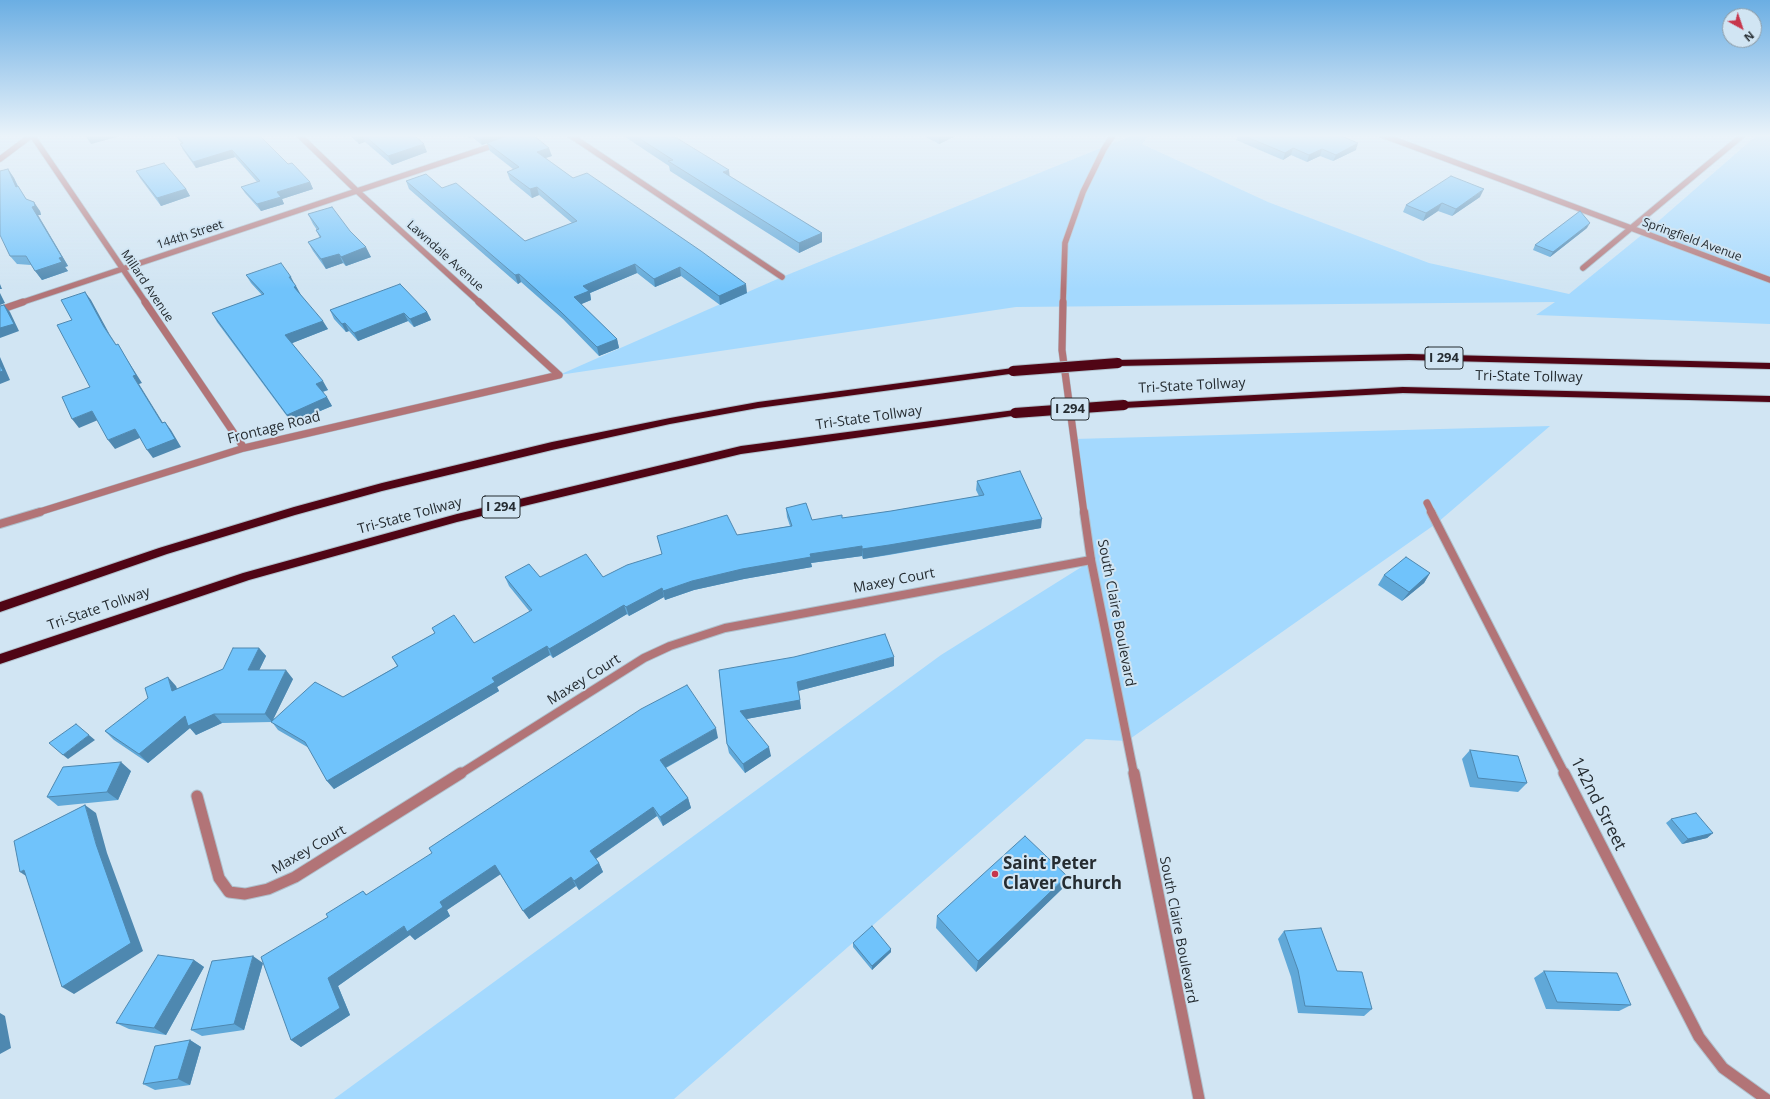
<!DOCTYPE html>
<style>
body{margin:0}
#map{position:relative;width:1770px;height:1099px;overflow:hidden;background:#d1e5f3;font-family:"Open Sans",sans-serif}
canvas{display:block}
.north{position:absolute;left:1722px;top:8px;width:40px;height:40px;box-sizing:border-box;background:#d1e5f3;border:1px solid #8c9ba5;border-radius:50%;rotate:140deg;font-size:11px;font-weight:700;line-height:16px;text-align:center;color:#252c31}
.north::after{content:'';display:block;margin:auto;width:14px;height:18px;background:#c7364c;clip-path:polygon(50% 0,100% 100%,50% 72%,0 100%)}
</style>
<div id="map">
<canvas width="1770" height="1099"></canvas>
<div class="north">N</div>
</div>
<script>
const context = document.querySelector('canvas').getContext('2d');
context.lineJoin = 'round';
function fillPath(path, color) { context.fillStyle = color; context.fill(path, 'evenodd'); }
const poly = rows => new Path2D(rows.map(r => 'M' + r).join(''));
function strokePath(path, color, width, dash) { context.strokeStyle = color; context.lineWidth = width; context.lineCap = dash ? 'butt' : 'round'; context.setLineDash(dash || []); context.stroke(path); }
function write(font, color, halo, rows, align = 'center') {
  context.font = font + ' "Open Sans",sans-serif'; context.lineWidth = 4; context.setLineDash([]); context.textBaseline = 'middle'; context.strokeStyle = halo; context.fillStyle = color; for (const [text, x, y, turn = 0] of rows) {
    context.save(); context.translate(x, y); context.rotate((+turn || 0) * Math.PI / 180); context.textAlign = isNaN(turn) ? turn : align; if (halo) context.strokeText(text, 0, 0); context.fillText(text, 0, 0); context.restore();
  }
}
const green = poly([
 [1133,135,1150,135,1142,144,1268,202,1429,263,1569,294,1654,225,1757,135,1770,135,1770,324,1536,315,1555,302,1016,307,559,375,782,277],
 [1550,426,1437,523,1127,741,1086,739,674,1099,334,1099,941,655,1091,561,1074,439]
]);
const minorFar3 = poly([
 [32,135,146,303],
 [299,135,357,191,480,303],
 [570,135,782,277],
 [1382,135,1770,280],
 [0,159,32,135],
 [1583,268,1743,135],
 [20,303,498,144]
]);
const minorFar2 = poly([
 [145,302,244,448],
 [479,302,559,375],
 [0,310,23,302],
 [1427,503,1432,513],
 [36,513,244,448,559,375]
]);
const minorFar1 = poly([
 [1431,512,1565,774],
 [0,524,40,512],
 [460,774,644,658,670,646,725,628,1091,560]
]);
const minor = poly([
 [1564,773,1699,1037,1723,1068,1766,1099],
 [197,796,219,878,229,892,245,894,268,889,295,877,461,773]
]);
const tertiaryFar3 = poly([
 [1063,303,1065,243,1083,192,1104,149,1113,135]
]);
const tertiaryFar2 = poly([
 [1063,302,1062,350,1084,513]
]);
const tertiaryFar1 = poly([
 [1084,512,1091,560,1134,774]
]);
const tertiary = poly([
 [1134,773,1199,1099]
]);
const motorway = poly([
 [1409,354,1770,363,1770,369,1409,360,1118,366,1113,363,1118,360,1409,354],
 [1013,368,1018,371,1017,373,758,408,670,424,552,450,382,491,295,515,167,554,0,612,0,602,159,548,294,507,382,483,552,442,670,418,758,402,1013,368],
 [1403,387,1770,396,1770,402,1403,393,1124,408,1119,405,1124,402,1403,387],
 [1015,410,1020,413,1019,415,741,454,457,522,249,580,0,664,0,654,243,573,457,514,741,446,1015,410]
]);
const motorwayBridge = poly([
 [1013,371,1118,363],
 [1015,413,1124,405]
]);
const wall = poly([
 [175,135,259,135,288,164,310,182,313,189,282,199,284,204,261,211,245,193,241,187,257,182,235,157,196,168,183,150,180,144,181,143],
 [349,135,414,135,427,152,392,165,365,142,359,144],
 [465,135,533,135,552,156,545,158,573,178,747,293,720,305,681,276,655,287,637,273,590,293,591,300,581,304,617,339,619,348,599,356,563,319,521,282,518,284,409,189,406,181,442,188,525,241,572,223,539,195,532,198,510,180,507,172,513,169,490,151,487,143,482,145,472,137,469,138],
 [622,135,672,135,729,176,822,233,822,242,799,253,670,171,669,166],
 [922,135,958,135,939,144],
 [1238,135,1339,135,1356,150,1333,161,1320,156,1307,162,1291,155,1283,160,1236,140],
 [8,169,14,178,18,186,27,200,40,211,41,215,38,215,68,266,65,267,68,271,42,280,31,265,17,264,10,256],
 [136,171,186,189,190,196,161,206,140,178],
 [1480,197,1452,216,1438,211,1423,221,1403,212,1406,205],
 [308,214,350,231,371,257,346,266,343,263,326,269,313,251,308,242,320,238,316,230,317,230,313,224],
 [1587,228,1550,257,1533,250,1535,245],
 [246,275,295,285,300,294,328,329,292,343,328,390,323,392,332,406,292,423,217,322,212,313,262,295,251,283],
 [330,310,427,312,431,320,414,327,408,321,358,341,349,331,346,332,334,319],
 [977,481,1041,528,889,555,863,559,862,556,811,563,812,567,744,579,694,590,665,600,664,597,629,616,627,614,553,658,550,655,497,687,499,691,334,789,327,781,309,748,278,730,272,722,222,723,196,735,190,728,148,763,114,740,105,731,176,686,177,689,223,669,259,648,266,656,259,670,293,679,273,719,343,697,397,666,392,657,435,633,432,628,474,643,530,612,509,586,505,577,603,577,662,554,657,536,737,535,790,526,787,517,786,508,812,520,842,518,891,511,979,496,976,490],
 [1430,573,1424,583,1402,601,1378,585,1384,575],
 [894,666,798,691,801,709,746,719,771,756,745,773,729,753,727,744,719,670],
 [718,738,666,768,688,798,691,808,663,826,657,816,596,859,599,863,603,872,579,890,576,886,529,919,500,874,447,910,450,916,415,940,410,935,338,986,350,1015,301,1047,291,1040,328,917,363,891,367,895],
 [1470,750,1527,783,1518,792,1470,787,1462,759],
 [131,771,118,800,58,806,47,797],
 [1671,819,1713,833,1707,838,1682,844,1666,823],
 [1063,888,976,972,936,928,937,916],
 [1284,931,1337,971,1372,1009,1364,1016,1298,1013,1291,977,1278,939],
 [853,943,891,949,891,952,872,970,853,947],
 [194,960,204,967,166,1035,129,1029,116,1023],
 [263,963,244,1030,202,1036,191,1030],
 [1544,971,1631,1005,1619,1011,1546,1009,1534,978],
 [190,1040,201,1047,190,1085,155,1090,143,1084]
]);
const shadedWall = poly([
 [85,135,125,135,91,144],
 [357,135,362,135,365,142,359,144,355,136],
 [468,135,472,135,472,137,469,138],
 [490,135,510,135,482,145,480,139],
 [939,135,958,135,939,144],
 [1358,143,1356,150,1333,161,1336,155],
 [424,144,427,152,392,165,388,156],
 [549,148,552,156,539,160,537,152],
 [1293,148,1291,155,1283,160,1285,153],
 [1322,149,1320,156,1307,162,1309,155],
 [232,150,235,157,196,168,193,162],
 [8,169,14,178,22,196,16,187],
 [729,170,730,179,723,172],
 [310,182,313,189,282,199,284,204,261,211,257,204,277,192],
 [537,187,539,195,532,198,530,189],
 [186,189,190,196,161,206,157,198],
 [1484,189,1480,197,1452,216,1456,209],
 [34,202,40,211,41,215,38,215,68,266,65,267,68,271,42,280,35,271,32,207],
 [1442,203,1438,211,1423,221,1426,213],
 [1590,223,1587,228,1550,257,1553,252],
 [822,233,822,242,799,253,799,243],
 [366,247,371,257,346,266,341,257],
 [339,254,343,263,326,269,321,259],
 [635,264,637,273,590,293,591,300,577,306,574,297,583,286],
 [680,267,681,276,655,287,654,279],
 [519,274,521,282,518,284,515,275],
 [289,277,291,277,295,285],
 [0,284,2,289,0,289],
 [746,284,747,293,720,305,719,296],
 [296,286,301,295,294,287],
 [85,292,91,300,110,335,122,353,104,327],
 [0,293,5,303,0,305],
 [4,305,10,312,19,331,0,338,0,328],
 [427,312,431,320,414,327,410,319],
 [404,313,408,321,358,341,354,333],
 [323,321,328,329,290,344,285,335],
 [345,323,349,331,346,332,342,324],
 [617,339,619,348,599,356,597,347],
 [118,344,123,353,142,383,139,384,168,431,162,423,133,376],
 [0,357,10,380,0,384],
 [323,381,328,390,321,392,316,384],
 [327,397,332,406,292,423,287,415],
 [92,411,98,420,79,428,72,419],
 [165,422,171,430,181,447,153,458,147,450],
 [135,429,142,437,115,449,108,440],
 [1042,519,1041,528,863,559,862,549],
 [862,546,862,556,811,563,812,567,744,579,694,590,665,600,663,591,692,581,742,569,810,554],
 [1430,573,1424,583,1402,601,1409,592],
 [662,588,664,597,629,616,626,607],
 [624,605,627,614,553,658,549,649],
 [547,646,550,655,497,687,499,691,334,789,327,781,492,678],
 [259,648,266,656,255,679,248,670],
 [894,657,894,666,798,691,797,682],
 [286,670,293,679,272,722,265,714],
 [168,677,176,686,180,700,172,691],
 [800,700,801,709,741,720,740,711],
 [214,714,222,723,196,735,190,728,148,763,139,754,185,716],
 [716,728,718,738,663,769,660,760],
 [89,735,95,740,68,759,63,755],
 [769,747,771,756,745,773,743,764],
 [121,762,131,771,118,800,107,792],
 [688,798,691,808,663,826,660,817],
 [85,805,96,813,107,853,143,951,74,994,62,987,96,844],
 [653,807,657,816,594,860,590,851],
 [1713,833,1707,838,1682,844,1688,839],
 [599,863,603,872,579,890,574,881],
 [495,865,501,874,447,910,450,916,415,940,410,935,338,986,350,1015,301,1047,291,1040,328,978],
 [24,870,32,880,20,872],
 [1067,876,1063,888,976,972,978,961],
 [571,877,576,886,529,919,523,911],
 [891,949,891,952,872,970,872,966],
 [253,956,263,963,244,1030,234,1024],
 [194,960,204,967,166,1035,154,1028],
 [0,1013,5,1016,11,1048,0,1054],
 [190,1040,201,1047,190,1085,178,1079]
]);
const building = poly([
 [176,135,259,135,288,164,292,163,310,182,277,192,281,197,257,204,241,187,260,181,232,150,193,162,180,144,183,143,176,135],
 [364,135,414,135,424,144,388,156,364,135],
 [475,135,490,135,480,139,475,135],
 [509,135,533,135,549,148,537,152,573,178,587,173,701,251,746,284,719,296,680,267,654,279,635,264,583,286,589,291,574,297,617,339,597,347,560,311,519,274,515,275,406,181,426,174,442,188,456,183,525,241,577,221,537,187,530,189,507,172,519,167,487,143,509,135],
 [634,135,672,135,729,170,723,172,822,233,799,243,668,161,673,160,634,135],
 [1242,135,1339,135,1358,143,1336,155,1322,149,1309,155,1293,148,1285,153,1242,135],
 [164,163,186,189,157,198,136,171,164,163],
 [8,169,16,187,18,186,26,199,34,202,35,206,32,207,62,257,59,258,62,262,35,271,26,256,10,256,0,235,0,171,8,169],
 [1451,176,1484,189,1456,209,1442,203,1426,213,1406,205,1451,176],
 [332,207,350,231,366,247,341,257,339,254,321,259,308,242,321,237,316,230,319,229,308,214,332,207],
 [1580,211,1590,223,1553,252,1535,245,1580,211],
 [281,263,291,277,289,277,296,286,294,287,323,321,285,335,323,381,316,384,327,397,287,415,212,313,264,294,246,275,281,263],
 [400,284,427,312,410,319,404,313,354,333,345,323,342,324,330,310,400,284],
 [85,292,104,327,116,345,118,344,136,375,133,376,162,423,165,422,175,439,147,450,135,429,108,440,92,411,72,419,62,397,90,387,57,325,72,320,61,300,85,292],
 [4,305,14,324,0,328,0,306,4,305],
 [0,365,3,371,0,372,0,365],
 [1020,471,1042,519,889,545,862,549,862,546,810,554,811,557,742,569,692,581,663,591,662,588,626,607,624,605,549,649,547,646,492,678,495,682,327,781,305,742,271,722,315,682,343,697,398,666,392,657,435,633,432,628,454,615,474,643,532,610,505,577,529,564,540,577,586,554,603,577,627,565,662,554,657,536,727,515,737,535,792,526,786,508,806,503,812,520,842,515,842,518,891,511,984,495,977,481,1020,471],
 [1406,557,1430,573,1409,592,1384,575,1406,557],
 [885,634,894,657,797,682,800,700,740,711,769,747,743,764,727,744,719,670,794,657,885,634],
 [233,648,259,648,248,670,286,670,265,714,214,714,188,726,185,716,139,754,105,731,148,698,145,688,168,677,172,691,223,669,233,648],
 [687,685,716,728,660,760,688,798,660,817,653,807,590,851,599,863,574,881,571,877,523,911,495,865,440,902,443,907,407,932,404,926,328,978,340,1008,291,1040,261,957,328,917,326,914,363,891,366,895,432,853,429,848,508,796,641,709,687,685],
 [76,724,89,735,63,755,49,743,76,724],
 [1470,750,1518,756,1527,783,1478,778,1470,750],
 [121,762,107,792,47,797,63,767,121,762],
 [85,805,96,844,131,943,62,987,24,870,20,872,14,841,85,805],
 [1696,813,1713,833,1688,839,1671,819,1696,813],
 [1025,836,1067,876,978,961,937,916,1025,836],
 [872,926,891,949,872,966,853,943,872,926],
 [1321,928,1337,971,1362,972,1372,1009,1305,1006,1298,970,1284,931,1321,928],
 [158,955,194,960,154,1028,116,1023,158,955],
 [253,956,234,1024,191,1030,212,961,253,956],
 [1544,971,1617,973,1631,1005,1557,1002,1544,971],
 [190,1040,178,1079,143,1084,155,1046,190,1040]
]);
const markers = [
 [995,874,4,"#c7364c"]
];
const farStreetnames = [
 ["144th Street",190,235,-18],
 ["Springfield Avenue",1692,240,20],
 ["Lawndale Avenue",445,256,42],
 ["Millard Avenue",147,286,56]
];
const shields = [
 [1444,358,38],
 [1070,409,38],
 [501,507,38]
];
const shieldNames = [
 ["I 294",1444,358],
 ["I 294",1070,409],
 ["I 294",501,507]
];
const streetNames = [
 ["Tri-State Tollway",1529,377,1],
 ["Tri-State Tollway",1192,386,-3],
 ["Tri-State Tollway",869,418,-8],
 ["Frontage Road",274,428,-14],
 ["Tri-State Tollway",410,516,-15],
 ["Maxey Court",894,581,-11],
 ["Tri-State Tollway",99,609,-19],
 ["South Claire Boulevard",1116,613,79],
 ["Maxey Court",584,680,-32],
 ["Maxey Court",309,850,-30],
 ["South Claire Boulevard",1178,930,79]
];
const nearStreetnames = [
 ["142nd Street",1598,804,63]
];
const nearPoinames = [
 ["Saint Peter",1003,864],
 ["Claver Church",1003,884]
];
fillPath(green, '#a4d9fe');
strokePath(minorFar3, '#afc0cc', 7);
strokePath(minorFar2, '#afc0cc', 8);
strokePath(minorFar1, '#afc0cc', 10);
strokePath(minor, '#afc0cc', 13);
strokePath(tertiaryFar3, '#afc0cc', 7);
strokePath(tertiaryFar2, '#afc0cc', 8);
strokePath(tertiaryFar1, '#afc0cc', 10);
strokePath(tertiary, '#afc0cc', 13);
strokePath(motorway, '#afc0cc', 2);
strokePath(minorFar3, '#b27477', 5.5);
strokePath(minorFar2, '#b27477', 7);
strokePath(minorFar1, '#b27477', 8);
strokePath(minor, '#b27477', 11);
strokePath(tertiaryFar3, '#b27477', 5.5);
strokePath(tertiaryFar2, '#b27477', 7);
strokePath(tertiaryFar1, '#b27477', 8);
strokePath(tertiary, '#b27477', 11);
fillPath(motorway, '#500515');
strokePath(motorwayBridge, '#afc0cc', 12, []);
strokePath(motorwayBridge, '#500515', 10);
fillPath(wall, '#60a8d8');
fillPath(shadedWall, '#4e88b0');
fillPath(building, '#70c3fb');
strokePath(building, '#4e88b0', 1);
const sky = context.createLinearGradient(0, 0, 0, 289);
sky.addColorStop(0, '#6baee3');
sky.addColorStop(0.47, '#eaf3fa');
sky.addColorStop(1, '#eaf3fa00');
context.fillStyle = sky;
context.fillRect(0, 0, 1770, 289);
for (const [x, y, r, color] of markers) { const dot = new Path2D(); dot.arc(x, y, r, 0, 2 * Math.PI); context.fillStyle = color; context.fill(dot); strokePath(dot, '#d1e5f3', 1.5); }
write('12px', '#252c31', '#d1e5f3', farStreetnames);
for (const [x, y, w] of shields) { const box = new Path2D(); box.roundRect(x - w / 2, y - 11, w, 22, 3); context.fillStyle = '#d1e5f3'; context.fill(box); strokePath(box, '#252c31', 1); }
write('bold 13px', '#252c31', null, shieldNames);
write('14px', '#252c31', '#d1e5f3', streetNames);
write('17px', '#252c31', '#d1e5f3', nearStreetnames);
write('bold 17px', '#252c31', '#d1e5f3', nearPoinames, 'left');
</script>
